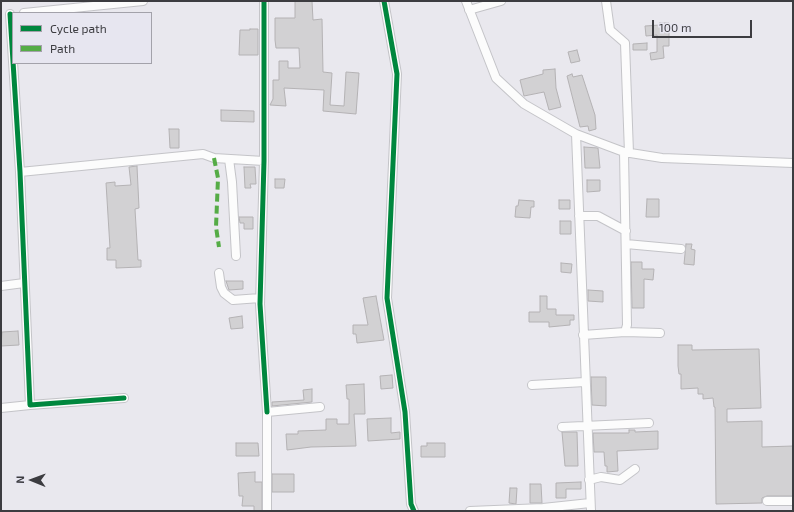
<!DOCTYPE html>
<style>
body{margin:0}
#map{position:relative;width:794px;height:512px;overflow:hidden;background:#e9e8ee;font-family:"Exo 2",sans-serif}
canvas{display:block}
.frame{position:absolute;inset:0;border:2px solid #3c3c40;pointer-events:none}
.legend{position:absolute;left:12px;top:12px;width:140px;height:52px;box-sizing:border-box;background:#e7e6f0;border:1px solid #a3a2aa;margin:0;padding:5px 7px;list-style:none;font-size:12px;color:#3c3c40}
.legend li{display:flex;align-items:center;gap:8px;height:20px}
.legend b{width:20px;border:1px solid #a3a2aa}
.north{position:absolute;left:12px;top:460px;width:40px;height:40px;-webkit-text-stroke:3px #e7e6f0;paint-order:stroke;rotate:271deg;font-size:11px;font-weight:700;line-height:16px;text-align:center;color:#3c3c40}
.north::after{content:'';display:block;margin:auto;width:14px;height:18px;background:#3c3c40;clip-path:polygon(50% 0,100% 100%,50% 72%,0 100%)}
.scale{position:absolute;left:652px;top:20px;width:100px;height:18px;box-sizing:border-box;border:2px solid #3c3c40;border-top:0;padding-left:5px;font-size:12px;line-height:14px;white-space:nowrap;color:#3c3c40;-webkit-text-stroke:3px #e7e6f0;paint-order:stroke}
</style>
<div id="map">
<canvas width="794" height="512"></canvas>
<div class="frame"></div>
<ul class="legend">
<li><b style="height:5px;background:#00873e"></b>Cycle path</li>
<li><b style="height:5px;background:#55ac46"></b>Path</li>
</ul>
<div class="north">N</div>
<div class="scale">100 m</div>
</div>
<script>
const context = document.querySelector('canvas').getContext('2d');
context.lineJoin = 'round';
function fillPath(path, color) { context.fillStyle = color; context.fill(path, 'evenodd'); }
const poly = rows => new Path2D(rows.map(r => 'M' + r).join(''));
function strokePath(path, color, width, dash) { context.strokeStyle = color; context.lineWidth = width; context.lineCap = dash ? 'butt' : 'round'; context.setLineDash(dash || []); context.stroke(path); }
const building = poly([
 [295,1,312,1,313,20,322,19,323,72,332,73,330,105,344,106,346,72,359,73,356,114,323,111,324,90,284,88,286,106,270,105,273,99,273,80,279,80,279,61,288,61,288,68,300,68,299,48,276,48,275,40,275,18,295,18,295,1],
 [660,23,669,23,669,46,663,46,664,58,651,60,650,53,657,52,657,35,646,36,645,26,660,25,660,23],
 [250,29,258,29,258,55,239,55,240,30,250,30,250,29],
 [647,43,647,50,633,50,633,44,647,43],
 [577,50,580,61,571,63,568,52,577,50],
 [555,69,556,88,561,107,549,110,544,92,524,96,520,80,543,74,543,70,555,69],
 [572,74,573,77,582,75,595,115,596,129,589,131,588,126,580,127,567,76,572,74],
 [221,110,254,111,254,122,221,121,221,110],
 [169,129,179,129,179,148,170,148,169,129],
 [584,147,598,148,600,168,585,168,584,147],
 [137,166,139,208,135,209,138,260,141,260,141,267,116,268,116,260,107,260,107,248,110,248,106,183,115,182,115,186,131,185,129,167,137,166],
 [244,167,255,167,256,184,250,184,251,188,245,188,244,167],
 [275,179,285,179,284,188,275,188,275,179],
 [587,180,600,180,600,191,587,192,587,180],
 [647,199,659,199,659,217,646,217,647,199],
 [519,200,534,201,534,207,531,207,530,218,515,217,516,206,518,206,519,200],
 [559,200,570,200,570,209,559,209,559,200],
 [239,217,253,217,253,229,244,229,244,223,240,223,239,217],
 [560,221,571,221,571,234,560,234,560,221],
 [686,244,692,244,691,249,695,250,694,265,684,264,686,244],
 [631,262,642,262,642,269,654,269,653,280,644,279,644,308,632,308,631,262],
 [561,263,572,264,571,273,561,272,561,263],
 [226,281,243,281,243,289,229,290,226,281],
 [588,290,603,291,603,302,588,301,588,290],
 [376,296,384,340,357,343,356,334,353,334,353,325,368,325,363,298,376,296],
 [540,296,547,296,547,309,556,309,556,315,574,315,574,320,570,320,570,325,549,327,549,322,529,322,529,312,540,312,540,296],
 [242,316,243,328,231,329,229,318,242,316],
 [18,331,19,345,1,346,2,332,18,331],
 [678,345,692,345,692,350,759,349,761,408,727,409,727,422,762,421,762,447,793,446,793,496,767,496,762,498,762,503,716,504,715,407,714,407,713,398,703,399,703,394,698,394,698,388,681,389,681,374,679,374,678,366,678,345],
 [392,375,393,388,381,389,380,376,392,375],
 [591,377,606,377,606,406,592,405,591,377],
 [364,384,365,414,354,414,356,446,311,447,287,450,286,434,298,434,298,431,326,430,326,419,337,419,337,424,349,424,349,399,347,399,346,385,364,384],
 [312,389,312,402,272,406,272,402,304,400,303,390,312,389],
 [391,418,391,433,400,432,400,439,368,441,367,419,391,418],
 [629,430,635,430,635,432,658,431,658,449,617,451,618,471,607,472,607,466,605,466,604,452,594,452,593,433,629,433,629,430],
 [562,432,577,432,578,466,565,466,562,432],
 [236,443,258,443,259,456,236,456,236,443],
 [427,443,445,443,445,457,421,457,421,446,427,446,427,443],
 [255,472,255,482,262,482,262,511,254,511,254,506,242,506,243,496,239,496,238,473,255,472],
 [272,474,294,474,294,492,272,492,272,474],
 [581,482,581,489,566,489,566,498,556,498,556,483,581,482],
 [530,484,541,484,542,503,530,503,530,484],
 [510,488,517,488,516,504,509,503,510,488]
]);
const minor = poly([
 [264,1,264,161,260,304,267,412],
 [384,1,397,74,387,298,405,412,411,504,414,511],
 [466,1,496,78,524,104,576,134,624,152,662,158,793,163],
 [606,1,610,30,625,43,629,153],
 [469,10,501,1],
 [24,13,143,1],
 [10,14,20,172,30,405,124,398],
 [576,134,591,511],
 [229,159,232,182,236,256],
 [20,172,203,154,214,158,264,161],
 [579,216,598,216,626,231],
 [626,244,681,249],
 [219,273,221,287,224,293,233,300,260,298],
 [1,286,24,283],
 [625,332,660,333],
 [583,335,625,332,627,325,624,152],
 [532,385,585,382],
 [1,408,30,405],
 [562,427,649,423],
 [589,480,601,477,620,480,635,469],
 [767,501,793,501],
 [267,511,267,412,320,407],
 [470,511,543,508,590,503]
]);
const quiet = poly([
 [214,158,218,178,216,227,219,247]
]);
const cycleway = poly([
 [264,1,264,161,260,304,267,412],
 [384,1,397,74,387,298,405,412,411,504,414,511],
 [10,14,20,172,30,405,124,398]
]);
fillPath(building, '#d2d1d3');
strokePath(building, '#b4b2b4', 1);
strokePath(minor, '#c4c4c8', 10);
strokePath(minor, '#fcfcfc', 8);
strokePath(quiet, '#55ac46', 4, [8, 4]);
strokePath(cycleway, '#00873e', 5);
</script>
